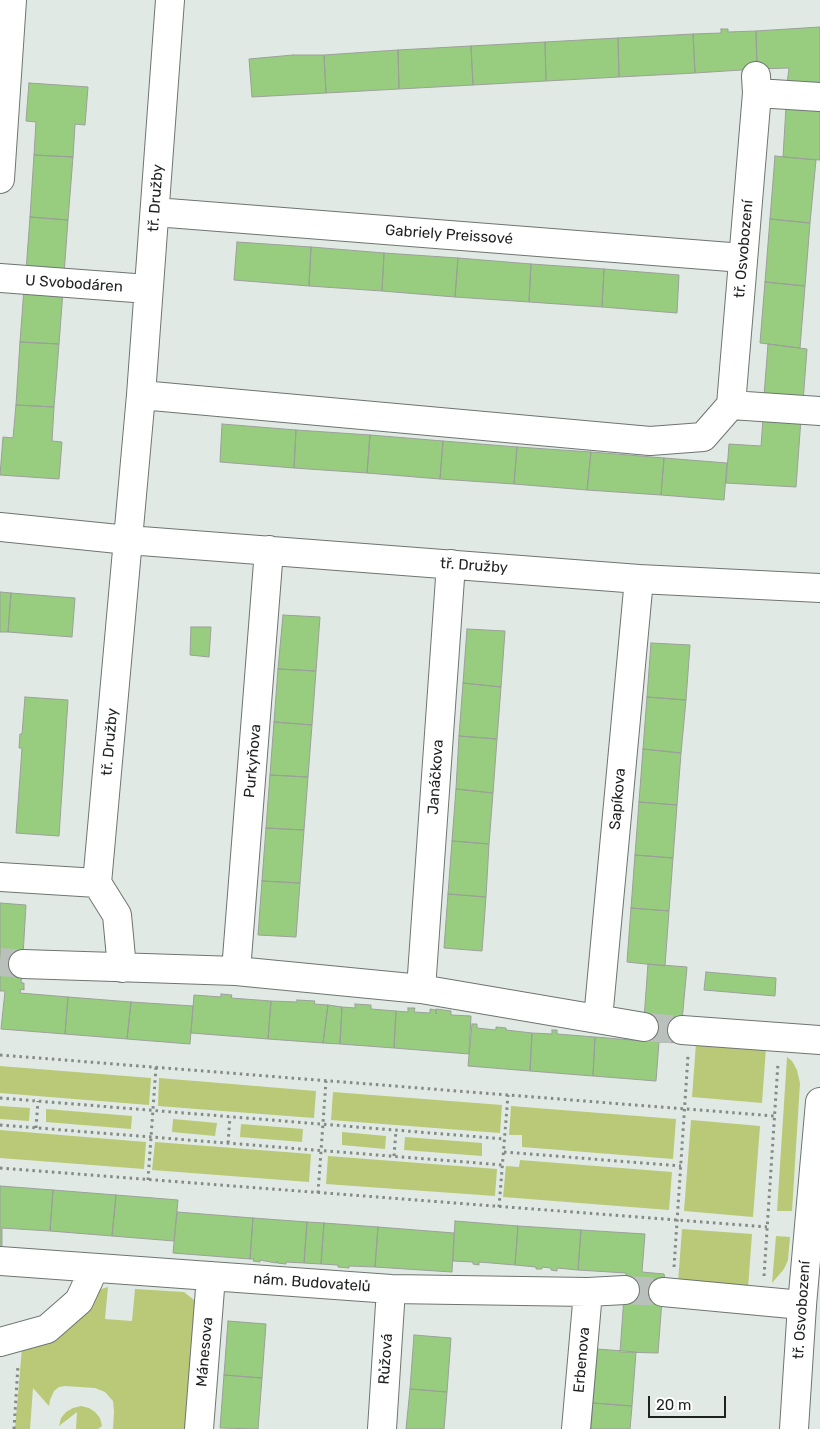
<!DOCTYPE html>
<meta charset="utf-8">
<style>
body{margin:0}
#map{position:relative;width:820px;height:1429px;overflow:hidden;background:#e1e9e4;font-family:Rubik,sans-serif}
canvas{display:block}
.scale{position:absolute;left:648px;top:1396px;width:78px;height:22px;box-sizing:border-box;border:2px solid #1f2220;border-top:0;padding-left:6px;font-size:15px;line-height:18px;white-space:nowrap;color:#1f2220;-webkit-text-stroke:4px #fff;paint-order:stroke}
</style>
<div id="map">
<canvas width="820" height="1429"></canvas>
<div class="scale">20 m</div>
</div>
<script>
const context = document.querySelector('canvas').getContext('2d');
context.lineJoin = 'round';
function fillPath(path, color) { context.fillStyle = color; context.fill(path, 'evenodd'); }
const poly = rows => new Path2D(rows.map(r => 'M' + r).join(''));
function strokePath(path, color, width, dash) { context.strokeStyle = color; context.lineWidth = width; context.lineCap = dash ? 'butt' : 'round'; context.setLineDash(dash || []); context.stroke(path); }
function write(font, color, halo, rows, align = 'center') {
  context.font = font + ' Rubik,sans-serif'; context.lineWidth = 4; context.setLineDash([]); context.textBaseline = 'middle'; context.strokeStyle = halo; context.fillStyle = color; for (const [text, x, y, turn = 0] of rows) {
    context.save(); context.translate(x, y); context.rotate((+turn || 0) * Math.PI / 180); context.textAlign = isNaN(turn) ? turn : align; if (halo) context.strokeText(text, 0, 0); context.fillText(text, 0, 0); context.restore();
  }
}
const green = poly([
 [696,1043,766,1048,762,1103,692,1097],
 [787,1057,792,1061,797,1070,800,1083,792,1211,777,1211],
 [0,1066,151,1078,149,1105,0,1093],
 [159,1078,316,1091,314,1118,158,1106],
 [333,1092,502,1105,500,1133,331,1120],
 [0,1106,30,1108,29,1121,0,1119],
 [511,1106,676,1119,673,1159,522,1147,522,1135,509,1135],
 [46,1109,132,1116,131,1129,46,1122],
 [173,1119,217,1123,215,1136,172,1132],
 [691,1120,760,1126,753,1217,684,1211],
 [241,1124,303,1129,302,1142,240,1137],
 [0,1130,146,1142,144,1169,0,1158],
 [342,1132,386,1136,385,1149,342,1145],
 [405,1137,482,1143,482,1156,404,1150],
 [155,1142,311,1154,309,1182,152,1170],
 [328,1156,497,1169,495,1196,326,1184],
 [520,1160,672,1172,669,1210,503,1197,506,1166,519,1167],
 [682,1229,752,1234,748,1288,678,1283],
 [776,1236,790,1237,788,1260,784,1269,772,1283],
 [108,1287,105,1319,132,1321,135,1289,184,1292,194,1300,198,1309,190,1429,113,1429,114,1411,113,1401,105,1392,95,1388,65,1386,59,1387,54,1391,50,1400,49,1406,33,1388,30,1429,15,1429,22,1348,98,1290],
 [81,1406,89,1408,95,1412,100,1418,102,1426,98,1429,76,1429,77,1412,59,1426,61,1418,66,1412,73,1408]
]);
const building = poly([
 [820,27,820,88,787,84,789,68,757,69,756,31,820,27],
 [721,29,728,29,728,32,756,31,757,69,695,73,693,34,721,33,721,29],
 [693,34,695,73,619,77,618,38,693,34],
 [618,38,619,77,546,81,545,42,618,38],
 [545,42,546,81,473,85,471,46,545,42],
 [471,46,473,85,399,89,398,50,471,46],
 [398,50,399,89,326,93,324,55,398,50],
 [293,55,324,55,326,93,252,97,249,59,293,55],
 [29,83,88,87,85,125,75,124,73,157,34,155,36,122,26,121,29,83],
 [820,106,820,160,783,157,786,107,820,106],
 [34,155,73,157,68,220,30,217,34,155],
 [775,156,816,160,810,223,770,219,775,156],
 [30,217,68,220,64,274,26,271,30,217],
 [770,219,810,223,805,286,765,282,770,219],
 [237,242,311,247,309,286,234,280,237,242],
 [311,247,384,253,382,291,309,286,311,247],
 [384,253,458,258,455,297,382,291,384,253],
 [458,258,531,264,529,302,455,297,458,258],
 [531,264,604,269,602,307,529,302,531,264],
 [604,269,679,275,677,313,602,307,604,269],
 [765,282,805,286,800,348,760,343,765,282],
 [24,288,63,291,59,344,20,342,24,288],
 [20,342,59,344,54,407,16,405,20,342],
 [768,344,807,349,803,402,764,396,768,344],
 [16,405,54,407,52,441,62,442,59,479,0,475,3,437,13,438,16,405],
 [763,419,801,419,796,487,726,483,729,444,761,446,763,419],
 [222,424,296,430,294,468,220,462,222,424],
 [296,430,370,435,367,473,294,468,296,430],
 [370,435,443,441,440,479,367,473,370,435],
 [443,441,517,447,514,484,440,479,443,441],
 [517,447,591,452,587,490,514,484,517,447],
 [591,452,664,458,661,495,587,490,591,452],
 [664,458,727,463,724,500,661,495,664,458],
 [0,592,11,593,8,632,0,632,0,592],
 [11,593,75,598,72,637,8,632,11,593],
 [283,615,320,617,316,671,278,669,283,615],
 [191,627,211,627,209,657,190,655,191,627],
 [467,629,505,631,501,687,463,683,467,629],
 [651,643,690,645,686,700,647,697,651,643],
 [278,669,316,671,312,725,274,722,278,669],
 [463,683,501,687,497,739,459,736,463,683],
 [25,697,68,700,59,836,16,833,22,748,19,748,20,734,22,734,25,697],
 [647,697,686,700,681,753,643,749,647,697],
 [274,722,312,725,308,777,270,775,274,722],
 [459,736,497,739,493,793,456,789,459,736],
 [643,749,681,753,677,805,639,802,643,749],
 [270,775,308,777,304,830,266,828,270,775],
 [456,789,493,793,489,844,452,841,456,789],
 [639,802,677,805,673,858,635,855,639,802],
 [266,828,304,830,300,883,262,881,266,828],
 [452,841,489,844,486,897,448,894,452,841],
 [635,855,673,858,669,911,631,908,635,855],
 [262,881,300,883,296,937,258,935,262,881],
 [448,894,486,897,482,951,444,948,448,894],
 [0,903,26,905,23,955,0,953,0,903],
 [631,908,669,911,665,966,627,962,631,908],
 [0,953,23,955,22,972,0,970,0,953],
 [648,964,687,967,682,1021,644,1019,648,964],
 [0,970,22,972,21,983,24,983,24,990,21,989,20,993,68,997,65,1034,1,1029,5,991,0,991,0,970],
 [706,972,776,978,775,996,704,990,706,972],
 [221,994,232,995,231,998,271,1001,268,1039,191,1033,194,995,221,997,221,994],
 [68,997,131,1002,127,1039,65,1034,68,997],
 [297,1000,315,1001,314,1004,328,1005,323,1043,268,1039,271,1001,297,1002,297,1000],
 [131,1002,193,1006,190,1044,127,1039,131,1002],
 [355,1004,371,1005,371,1009,396,1011,394,1048,340,1044,342,1007,355,1008,355,1004],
 [328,1005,342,1007,340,1044,323,1043,328,1005],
 [408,1008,415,1008,414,1012,430,1013,430,1009,436,1010,436,1014,436,1009,451,1011,451,1015,471,1016,469,1054,394,1048,396,1011,408,1012,408,1008],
 [644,1019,682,1021,681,1038,643,1035,644,1019],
 [472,1024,477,1024,477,1028,496,1030,496,1027,506,1028,506,1030,532,1033,530,1071,468,1066,472,1024],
 [552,1030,557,1030,557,1034,595,1037,593,1076,530,1071,532,1033,552,1034,552,1030],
 [643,1035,681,1038,681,1043,659,1042,656,1081,593,1076,595,1037,643,1041,643,1035],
 [0,1186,53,1190,50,1231,2,1228,2,1247,0,1248,0,1186],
 [53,1190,116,1195,112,1236,50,1231,53,1190],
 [116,1195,178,1200,174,1241,112,1236,116,1195],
 [177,1212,253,1218,250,1259,173,1253,177,1212],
 [253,1218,307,1222,304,1263,286,1262,286,1264,277,1263,277,1261,276,1263,260,1260,260,1262,253,1261,254,1259,250,1259,253,1218],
 [455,1221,518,1226,515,1265,479,1262,479,1265,473,1264,473,1262,453,1261,455,1221],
 [307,1222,324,1223,321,1264,304,1263,307,1222],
 [324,1223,378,1227,375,1267,349,1266,349,1268,338,1267,338,1265,321,1264,324,1223],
 [518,1226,581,1230,578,1270,557,1268,557,1271,551,1270,551,1268,542,1267,542,1269,536,1269,536,1267,515,1265,518,1226],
 [378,1227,454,1233,452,1272,375,1267,378,1227],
 [581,1230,645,1234,642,1272,664,1274,665,1280,664,1281,626,1278,626,1273,578,1270,581,1230],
 [626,1278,664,1281,662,1300,624,1297,626,1278],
 [624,1297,662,1300,658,1353,620,1352,624,1297],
 [228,1321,266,1324,262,1378,224,1375,228,1321],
 [414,1335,451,1338,447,1392,410,1389,414,1335],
 [597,1349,636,1352,632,1406,593,1403,597,1349],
 [224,1375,262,1378,258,1429,220,1428,224,1375],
 [410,1389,447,1392,444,1429,406,1429,410,1389],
 [593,1403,632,1406,630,1429,591,1429,593,1403]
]);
const minorTunnel = poly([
 [0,962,23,964],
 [644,1027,682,1030],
 [625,1290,663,1292]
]);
const path = poly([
 [0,1055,775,1116],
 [0,1098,505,1139],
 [0,1125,503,1165],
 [36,1128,38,1101],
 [228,1143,230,1117],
 [504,1152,681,1166],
 [394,1156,396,1130],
 [0,1168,767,1227],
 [148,1180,156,1067],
 [318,1193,326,1081],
 [499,1207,508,1095],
 [674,1267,688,1056],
 [764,1276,778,1063],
 [14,1429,18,1365]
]);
const minor = poly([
 [757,93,820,97],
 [0,179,12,0],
 [155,212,743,258],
 [0,278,148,289],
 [141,395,650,441,703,437,731,405],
 [731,405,757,93,756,76],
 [731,405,820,411],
 [0,527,128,540,639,579,820,588],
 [0,877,97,883],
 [97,883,141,395,170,0],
 [97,883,117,915,122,968],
 [23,964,236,971,421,989,644,1027],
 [236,971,269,550],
 [421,989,451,564],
 [598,1019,639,579],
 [682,1030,820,1040],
 [0,1261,391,1289,588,1292,625,1290],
 [663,1292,802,1305],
 [0,1342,47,1329,79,1301,94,1269],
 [199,1429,211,1276],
 [382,1429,391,1289],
 [576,1429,588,1292]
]);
const tertiary = poly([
 [794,1429,802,1305,820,1102]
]);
const streetNames = [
 ["tř. Družby",156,198,-86],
 ["Gabriely Preissové",449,235,4],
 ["tř. Osvobození",744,249,-85],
 ["U Svobodáren",74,284,4],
 ["tř. Družby",474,566,4],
 ["tř. Družby",110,742,-85],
 ["Purkyňova",253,761,-85],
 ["Janáčkova",436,777,-86],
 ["Sapíkova",618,799,-85],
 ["nám. Budovatelů",312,1283,4],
 ["tř. Osvobození",802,1310,-86],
 ["Mánesova",205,1352,-85],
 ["Růžová",386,1359,-86],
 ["Erbenova",582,1360,-85]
];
fillPath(green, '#b9c977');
fillPath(building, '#98cd80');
strokePath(building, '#9ba099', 1);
strokePath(minorTunnel, '#bac1bd', 28, [28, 14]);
strokePath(minor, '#6e7570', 30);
strokePath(tertiary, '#6e7570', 30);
strokePath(path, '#848a86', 3, [2.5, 4]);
strokePath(minor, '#fff', 28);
strokePath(tertiary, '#fff', 28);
write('15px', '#1f2220', '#fff', streetNames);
</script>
